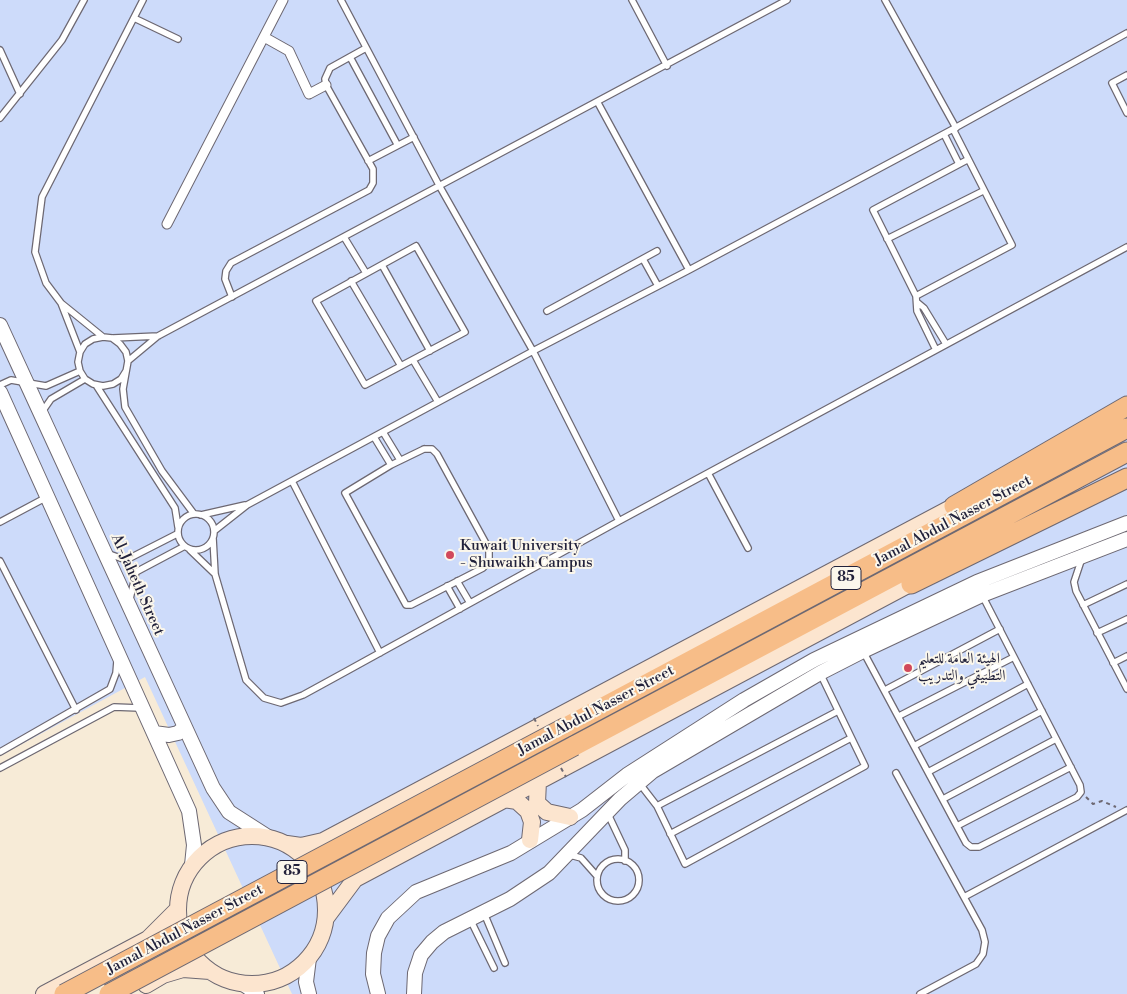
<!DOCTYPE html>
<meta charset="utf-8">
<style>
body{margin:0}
canvas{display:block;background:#f7ebd7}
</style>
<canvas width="1127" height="994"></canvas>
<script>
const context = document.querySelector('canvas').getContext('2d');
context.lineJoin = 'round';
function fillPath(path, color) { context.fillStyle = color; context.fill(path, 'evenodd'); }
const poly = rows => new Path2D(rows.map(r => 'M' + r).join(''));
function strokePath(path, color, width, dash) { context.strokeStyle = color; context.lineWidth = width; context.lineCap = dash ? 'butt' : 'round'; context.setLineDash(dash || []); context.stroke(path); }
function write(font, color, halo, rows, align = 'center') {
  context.font = font + ' "Libre Bodoni",Amiri,serif'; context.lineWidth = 4; context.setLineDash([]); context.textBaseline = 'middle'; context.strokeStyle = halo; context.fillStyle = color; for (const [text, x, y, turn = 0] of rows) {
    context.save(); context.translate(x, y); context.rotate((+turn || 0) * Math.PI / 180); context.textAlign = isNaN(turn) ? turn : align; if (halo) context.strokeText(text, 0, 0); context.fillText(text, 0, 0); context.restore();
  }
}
const built = poly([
 [0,0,1127,0,1127,994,292,994,145,677,0,756]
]);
const path = poly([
 [1086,797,1093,804,1102,801,1116,807]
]);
const service = poly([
 [341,0,440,187,533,351,619,521],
 [632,0,667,66],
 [885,0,956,128],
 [134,18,178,39],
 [0,50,20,94],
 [350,57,397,144],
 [1127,75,1112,83,1127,113],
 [598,103,689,270],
 [0,118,62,40,84,0],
 [944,134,959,164],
 [368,161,414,137],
 [344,237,366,273],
 [887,239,983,191],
 [416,246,465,332,365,385,316,301,416,246],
 [643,259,658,286],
 [382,265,430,351],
 [351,281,401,366],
 [916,296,1012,245,953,129],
 [232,297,225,279,226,271,231,263,369,190,373,183,373,169,326,85,325,79,330,68,366,48],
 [61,303,103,337],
 [918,303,924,308,946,344],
 [547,311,657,251],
 [113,338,158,336],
 [936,350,917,311,916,296,873,210,967,160],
 [80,352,61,303,46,283,35,252,42,197,143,0],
 [413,360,438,402],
 [128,361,158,336,787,0],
 [126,371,121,379,113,384,103,386,93,384,85,379,80,371,78,362,80,352,85,344,93,339,103,337,112,338,120,344,126,352,128,361,123,389,125,407,162,471,194,514],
 [0,385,11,380,46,386,80,371],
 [96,385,175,508,178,527],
 [42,412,51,399,85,379],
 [383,432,400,460],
 [374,437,391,465],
 [424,449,432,449,437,454,489,549,489,561,483,568,411,605,406,605,345,493,391,465,424,449],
 [708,473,748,548],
 [292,481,380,653],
 '178 532a18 18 0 1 1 36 0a18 18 0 1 1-36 0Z',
 [201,515,245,505],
 [0,522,47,497],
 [214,531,247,505,533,351,689,270,953,129,1127,33],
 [213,538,215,574,246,680,264,698,281,703,303,695,345,672,619,521,1127,247],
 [190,550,215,574],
 [109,554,126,560,177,534],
 [1082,558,1074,582,1076,591,1127,689],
 [0,561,76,710],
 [457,581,470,603],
 [447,586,460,609],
 [130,599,136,572,183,547],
 [1083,605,1127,584],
 [1097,633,1127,619],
 [863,651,966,843,971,847,979,847,1077,797,1081,792,1080,785,982,595],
 [1113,663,1127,656],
 [885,690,1000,629],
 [899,716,1014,657],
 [914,746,1028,684],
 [0,752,110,689,116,673,117,661],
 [0,768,114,707,140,708],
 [928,772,1042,711],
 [896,773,982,930,985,942,983,954,976,964,920,994],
 [640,784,657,806,685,864,865,766,820,673],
 [943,799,1056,739],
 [657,806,838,711],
 [607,812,625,850,625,861],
 [957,826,1071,767],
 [670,834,851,738],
 [570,855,581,858,597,876],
 '597 880a21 21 0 1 1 42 0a21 21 0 1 1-42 0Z',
 [964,897,1127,810],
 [484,913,505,963],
 [470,919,494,968]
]);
const pedestrian = poly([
 [264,37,289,51,309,94,326,85],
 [167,224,283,0]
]);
const tertiary = poly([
 [0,325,213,788,229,812,268,837],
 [0,392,189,811,194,845,192,865],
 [154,733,169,735,178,733,184,728],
 [309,958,306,982,309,994],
 [242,983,257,994],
 [378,994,373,974,374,953,378,936,388,918,416,892,511,853,582,810,627,775,744,700,814,660,977,582,1127,523],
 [414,994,415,973,421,955,432,942,444,932,510,899,549,873,620,799,653,771,820,673,863,651,982,595,1127,539]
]);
const secondary = poly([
 [538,781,537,803,547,812,570,817],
 [504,799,517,801,528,811,532,822,530,840],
 '178 910a74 74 0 1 1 148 0a74 74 0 1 1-148 0Z',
 [287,844,301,846,323,841,964,501],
 [326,918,355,879,921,578],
 [146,985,163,975,183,969,210,971],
 [44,994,148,939,177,910]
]);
const trunk = poly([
 [954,506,1127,406],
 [911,584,1127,478],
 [566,727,1127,428],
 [574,746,1127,452]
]);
const pathBridge = poly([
 [534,718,538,726],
 [561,768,566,777]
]);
const trunkBridge = poly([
 [64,994,566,727],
 [109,994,574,746]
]);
const markers = [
 [450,555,5,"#d1495b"],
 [908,668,5,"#d1495b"]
];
const shields = [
 [846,578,30],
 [292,872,30]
];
const shieldNames = [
 ["85",846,578],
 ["85",292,872]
];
const streetNames = [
 ["Jamal Abdul Nasser Street",953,521,-28],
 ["Al-Jaheth Street",137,585,66],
 ["Jamal Abdul Nasser Street",596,711,-28],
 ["Jamal Abdul Nasser Street",185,930,-28]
];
const poiNames = [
 ["Kuwait University",460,546],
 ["- Shuwaikh Campus",460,563],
 ["الهيئة العامة للتعليم",918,659],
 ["التطبيقي والتدريب",918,676]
];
fillPath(built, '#cddbfa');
strokePath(service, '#6d6872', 8);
strokePath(pedestrian, '#6d6872', 11);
strokePath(tertiary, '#6d6872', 16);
strokePath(secondary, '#6d6872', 18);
strokePath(trunk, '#6d6872', 21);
strokePath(path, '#6d6872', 2, [4, 4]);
strokePath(service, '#fff', 5.5);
strokePath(pedestrian, '#fff', 9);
strokePath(tertiary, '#fff', 14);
strokePath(secondary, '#fce5cf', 16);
strokePath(trunk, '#f7bd88', 19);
strokePath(trunkBridge, '#6d6872', 21, []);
strokePath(pathBridge, '#6d6872', 2, [4, 4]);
strokePath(trunkBridge, '#f7bd88', 19);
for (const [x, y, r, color] of markers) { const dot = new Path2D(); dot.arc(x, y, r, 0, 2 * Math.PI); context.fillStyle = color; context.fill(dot); strokePath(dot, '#fbf7ec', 2); }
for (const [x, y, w] of shields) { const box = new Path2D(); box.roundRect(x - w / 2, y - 11.5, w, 23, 4); context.fillStyle = '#fbf7ec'; context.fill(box); strokePath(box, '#22223b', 1); }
write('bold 14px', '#22223b', null, shieldNames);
write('15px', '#22223b', '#fbf7ec', streetNames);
write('15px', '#22223b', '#fbf7ec', poiNames, 'left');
</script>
